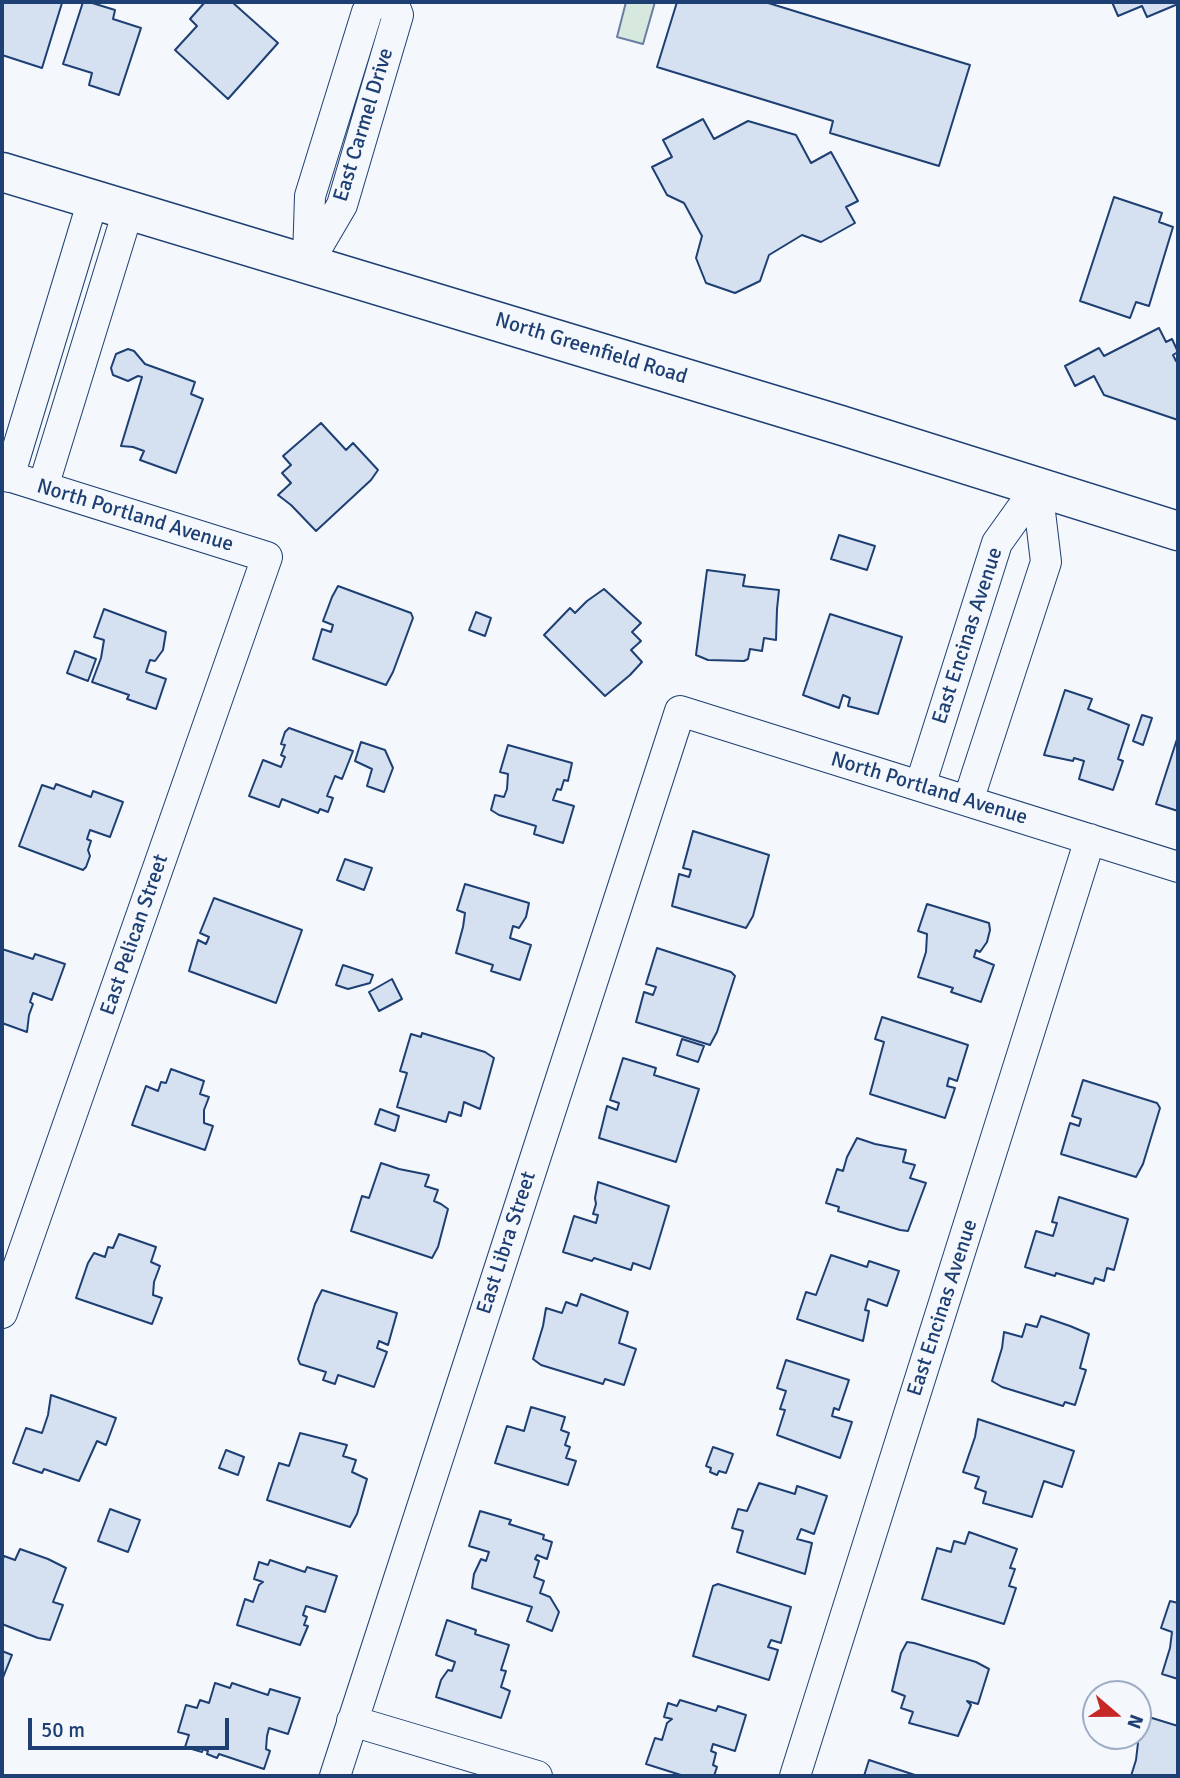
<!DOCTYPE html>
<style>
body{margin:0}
#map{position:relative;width:1180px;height:1778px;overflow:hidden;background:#f4f7fb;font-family:Signika,sans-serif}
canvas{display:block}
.frame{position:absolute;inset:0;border:4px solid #1d3f73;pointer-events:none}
.north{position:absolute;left:1082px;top:1680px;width:70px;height:70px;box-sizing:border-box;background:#f4f7fb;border:2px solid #9eadc5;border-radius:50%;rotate:110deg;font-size:19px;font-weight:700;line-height:28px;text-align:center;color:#1d3f73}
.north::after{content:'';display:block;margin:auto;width:24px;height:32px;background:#c62828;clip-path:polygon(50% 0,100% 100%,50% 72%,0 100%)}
.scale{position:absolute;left:28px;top:1718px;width:201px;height:32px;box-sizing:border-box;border:4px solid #1d3f73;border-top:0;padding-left:9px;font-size:21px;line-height:24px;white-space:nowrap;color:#1d3f73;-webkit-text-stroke:5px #f4f7fb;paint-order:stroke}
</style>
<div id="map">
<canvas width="1180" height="1778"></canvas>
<div class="frame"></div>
<div class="north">N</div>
<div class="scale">50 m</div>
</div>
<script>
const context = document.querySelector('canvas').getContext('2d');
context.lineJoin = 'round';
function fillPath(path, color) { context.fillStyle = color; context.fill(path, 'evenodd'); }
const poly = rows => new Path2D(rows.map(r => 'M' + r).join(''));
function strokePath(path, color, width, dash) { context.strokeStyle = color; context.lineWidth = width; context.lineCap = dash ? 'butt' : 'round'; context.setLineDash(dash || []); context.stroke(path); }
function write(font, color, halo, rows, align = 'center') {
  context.font = font + ' Signika,sans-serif'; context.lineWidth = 5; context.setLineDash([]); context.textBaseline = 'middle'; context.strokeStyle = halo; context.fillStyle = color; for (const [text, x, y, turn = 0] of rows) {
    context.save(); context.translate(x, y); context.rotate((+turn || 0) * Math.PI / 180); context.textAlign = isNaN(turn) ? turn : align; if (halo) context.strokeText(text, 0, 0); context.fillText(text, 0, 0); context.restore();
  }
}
const green = poly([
 [626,2,655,2,643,44,617,37,626,2]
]);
const building = poly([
 [2,2,57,2,62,3,42,68,2,55,2,2],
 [83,2,89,2,115,10,113,19,141,28,119,95,89,85,92,73,63,64,83,2],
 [205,2,232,2,278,43,228,99,175,50,197,26,190,19,205,2],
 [677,2,765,2,970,65,939,166,830,133,833,121,657,67,677,2],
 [1112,2,1178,2,1178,4,1147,17,1142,6,1118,16,1112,2],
 [703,119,714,139,748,121,796,135,811,163,831,152,858,201,846,207,855,223,821,242,802,235,769,255,760,281,735,293,706,283,696,258,702,236,684,203,667,195,652,167,672,157,663,140,703,119],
 [1114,197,1162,213,1159,222,1173,227,1149,306,1136,302,1130,318,1080,301,1114,197],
 [1159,328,1166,342,1172,339,1178,352,1173,355,1176,361,1178,362,1178,420,1104,395,1094,376,1075,386,1065,366,1099,348,1104,356,1159,328],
 [128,349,134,351,145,364,195,382,191,394,203,399,176,473,140,460,144,451,133,447,121,446,142,377,138,376,128,381,113,375,111,368,116,354,128,349],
 [321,423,346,450,353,443,378,470,371,480,316,531,291,505,278,495,291,483,282,473,291,465,283,456,321,423],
 [839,535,875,546,867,570,831,559,839,535],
 [707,570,745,575,743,586,779,590,777,609,776,640,764,638,762,651,750,649,748,659,744,661,708,660,696,655,707,570],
 [338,586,411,613,413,618,393,672,386,685,313,659,322,629,331,632,333,625,323,621,332,597,338,586],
 [604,589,641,623,632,632,641,641,631,650,642,662,630,675,605,696,544,635,570,608,575,613,587,601,604,589],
 [104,609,166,632,163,650,155,661,150,660,146,672,166,679,156,709,127,699,129,695,92,682,101,658,104,640,94,637,104,609],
 [476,612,491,618,485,636,469,630,476,612],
 [830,614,902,637,878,714,848,706,850,698,843,695,839,708,803,695,830,614],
 [75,651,96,659,88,681,67,673,75,651],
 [1065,690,1092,699,1088,709,1129,725,1118,759,1123,761,1113,790,1079,779,1084,761,1074,758,1073,761,1044,755,1065,690],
 [1142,715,1152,718,1143,745,1133,741,1142,715],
 [289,728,353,751,342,779,335,776,327,796,333,798,328,812,320,809,318,813,282,799,279,807,249,796,263,760,281,767,285,757,281,755,285,745,281,744,285,732,289,728],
 [1178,736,1178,811,1156,804,1178,736],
 [361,742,385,750,393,768,384,792,367,786,372,769,355,761,361,742],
 [508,745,572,763,568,781,564,780,561,790,557,789,553,800,574,806,563,843,534,834,536,826,499,815,491,810,495,795,504,797,507,789,508,774,500,772,508,745],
 [56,784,91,797,93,791,123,802,110,837,90,830,87,839,91,841,88,850,90,856,86,867,83,870,19,846,42,785,54,789,56,784],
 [693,831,769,855,753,916,746,928,672,906,679,874,689,877,691,870,683,868,693,831],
 [345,859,372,868,364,890,337,880,345,859],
 [465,884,529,903,526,917,519,928,513,926,510,938,531,945,520,980,491,971,493,965,456,953,463,927,465,913,457,910,465,884],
 [214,898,302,930,276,1003,189,971,198,940,206,944,209,937,200,933,214,898],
 [927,904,989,923,990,930,987,942,980,952,976,950,974,957,994,965,981,1002,951,992,953,988,918,977,926,952,927,934,918,931,927,904],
 [657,948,731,972,735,976,717,1032,710,1045,636,1022,644,992,653,995,656,987,646,984,657,948],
 [2,949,33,959,35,954,65,964,52,1000,33,993,30,1002,33,1004,29,1015,27,1032,2,1023,2,949],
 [343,965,373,975,370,983,348,989,336,985,343,965],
 [392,979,402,999,379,1011,369,992,392,979],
 [882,1017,968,1045,957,1081,949,1078,947,1086,955,1088,945,1118,870,1094,884,1042,875,1039,882,1017],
 [422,1033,485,1052,494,1058,480,1109,464,1102,461,1116,449,1112,446,1122,397,1107,407,1073,400,1071,411,1034,421,1037,422,1033],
 [682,1039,704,1046,698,1062,677,1055,682,1039],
 [623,1058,656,1068,654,1075,699,1089,676,1162,599,1138,607,1106,617,1110,619,1103,610,1100,623,1058],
 [171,1069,204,1081,200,1094,209,1097,204,1110,204,1123,213,1126,205,1150,132,1125,146,1086,158,1091,161,1082,166,1083,171,1069],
 [1083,1080,1157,1103,1160,1108,1143,1164,1136,1177,1061,1154,1070,1123,1079,1126,1081,1119,1072,1116,1083,1080],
 [380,1109,399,1116,395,1131,375,1124,380,1109],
 [857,1138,875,1144,906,1150,903,1162,915,1165,910,1178,926,1183,908,1231,900,1230,838,1211,839,1207,826,1203,837,1169,843,1171,847,1157,857,1138],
 [381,1163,399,1169,429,1175,425,1186,438,1190,434,1201,441,1204,448,1209,438,1247,432,1258,351,1231,362,1196,369,1198,381,1163],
 [598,1182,669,1206,650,1269,633,1263,631,1270,594,1258,592,1261,563,1252,574,1216,596,1223,598,1215,593,1214,596,1204,595,1198,598,1182],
 [1059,1197,1128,1219,1114,1270,1107,1268,1104,1281,1095,1278,1093,1284,1056,1273,1055,1276,1025,1267,1036,1231,1053,1236,1057,1223,1052,1222,1059,1197],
 [119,1234,156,1247,151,1262,160,1266,154,1282,153,1295,162,1298,152,1324,76,1298,88,1263,94,1253,105,1257,108,1247,113,1248,119,1234],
 [831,1255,867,1267,869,1261,899,1271,887,1306,868,1299,865,1310,869,1311,863,1341,797,1319,806,1292,816,1295,831,1255],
 [322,1290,397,1313,388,1345,379,1341,377,1348,387,1352,374,1387,338,1375,335,1384,323,1380,326,1372,300,1364,298,1359,315,1304,322,1290],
 [581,1294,628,1312,619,1343,636,1349,624,1385,605,1379,603,1384,541,1365,533,1359,543,1326,546,1308,562,1313,566,1302,577,1306,581,1294],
 [1041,1316,1070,1326,1089,1334,1080,1368,1086,1370,1075,1405,1065,1402,1063,1406,1002,1387,992,1381,1002,1348,1004,1332,1022,1337,1026,1324,1037,1327,1041,1316],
 [786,1360,849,1380,839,1410,834,1408,832,1416,852,1422,840,1458,777,1435,785,1410,780,1409,786,1391,777,1388,786,1360],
 [51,1395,116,1418,106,1445,97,1441,79,1481,44,1469,42,1473,13,1463,26,1428,42,1433,48,1415,51,1395],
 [531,1407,565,1417,561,1430,569,1433,565,1445,570,1447,566,1458,576,1461,568,1485,495,1463,507,1426,524,1431,531,1407],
 [978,1419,1074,1451,1062,1487,1044,1481,1032,1517,983,1503,986,1492,975,1488,979,1477,963,1472,975,1437,978,1419],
 [300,1433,347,1445,343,1456,356,1460,352,1472,367,1479,357,1514,350,1527,267,1500,279,1463,289,1466,300,1433],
 [713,1447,733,1454,726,1473,719,1471,717,1475,710,1472,711,1468,706,1466,713,1447],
 [226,1450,244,1457,238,1475,219,1468,226,1450],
 [759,1483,795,1494,797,1486,827,1496,814,1534,801,1529,797,1539,812,1543,805,1574,737,1552,743,1531,732,1528,738,1509,747,1511,759,1483],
 [110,1509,140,1520,128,1552,98,1541,110,1509],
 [480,1511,511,1520,509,1524,544,1535,543,1539,552,1542,547,1559,537,1555,535,1559,539,1561,534,1577,544,1581,540,1593,550,1597,559,1612,552,1631,527,1621,532,1607,472,1588,474,1574,481,1559,486,1561,489,1552,469,1546,480,1511],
 [969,1532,1017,1549,1010,1568,1015,1569,1009,1586,1016,1588,1004,1624,922,1599,937,1548,951,1552,954,1541,965,1544,969,1532],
 [20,1549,48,1559,66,1568,53,1602,63,1605,50,1640,38,1638,2,1624,2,1561,4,1556,15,1560,20,1549],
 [270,1560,305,1572,307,1567,337,1576,325,1612,306,1606,303,1615,307,1617,304,1625,308,1626,300,1645,237,1625,245,1599,253,1602,259,1585,263,1582,254,1579,259,1562,268,1565,270,1560],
 [718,1584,791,1607,781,1643,771,1640,768,1647,778,1650,769,1680,693,1656,713,1586,718,1584],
 [1170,1601,1178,1603,1178,1679,1162,1674,1170,1648,1172,1632,1161,1628,1170,1601],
 [447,1620,476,1630,475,1634,509,1645,501,1670,506,1671,501,1687,510,1691,501,1718,436,1697,441,1680,448,1670,452,1671,455,1662,436,1655,447,1620],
 [907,1642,914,1643,976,1662,989,1669,978,1704,967,1701,971,1705,958,1736,909,1723,913,1712,901,1708,905,1696,892,1691,901,1653,907,1642],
 [2,1651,12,1655,2,1680,2,1651],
 [215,1683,230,1688,232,1683,268,1695,270,1689,300,1698,288,1734,269,1728,267,1736,266,1749,270,1751,264,1769,219,1754,217,1758,207,1754,208,1751,203,1749,202,1752,185,1747,189,1735,178,1732,186,1705,197,1708,200,1700,209,1703,215,1683],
 [680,1700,716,1711,718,1706,746,1715,735,1751,713,1744,711,1751,716,1753,713,1765,717,1767,714,1776,684,1776,646,1764,655,1738,662,1740,667,1723,672,1719,664,1717,668,1703,677,1706,680,1700],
 [1139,1714,1178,1726,1178,1776,1131,1776,1136,1760,1138,1743,1130,1741,1132,1736,1138,1736,1139,1714],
 [869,1760,918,1776,864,1776,869,1760]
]);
const minor = poly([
 [308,259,310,196,367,12,375,2],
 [308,263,342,205,398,15,393,2],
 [2,474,267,557,2,1313],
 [9,477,93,200],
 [43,487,128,211],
 [920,786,997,543,1037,487],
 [968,801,1046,562,1037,487],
 [352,1721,537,1776],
 [335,1776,680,711,1178,867],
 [795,1776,1090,839]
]);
const major = poly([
 [2,172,840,425,1178,531]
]);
const streetNames = [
 ["East Carmel Drive",364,125,-73],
 ["North Greenfield Road",591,349,17],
 ["North Portland Avenue",135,516,17],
 ["East Encinas Avenue",968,636,-72],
 ["North Portland Avenue",929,789,17],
 ["East Pelican Street",135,935,-71],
 ["East Libra Street",507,1243,-72],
 ["East Encinas Avenue",943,1308,-72]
];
fillPath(green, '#d7e8df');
strokePath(green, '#687fa3', 2);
fillPath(building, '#d5e0f0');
strokePath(building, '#1d3f73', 2);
strokePath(minor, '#1d3f73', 32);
strokePath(major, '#1d3f73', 41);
strokePath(minor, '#f4f7fb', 30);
strokePath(major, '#f4f7fb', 38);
write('21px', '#1d3f73', '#f4f7fb', streetNames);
</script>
